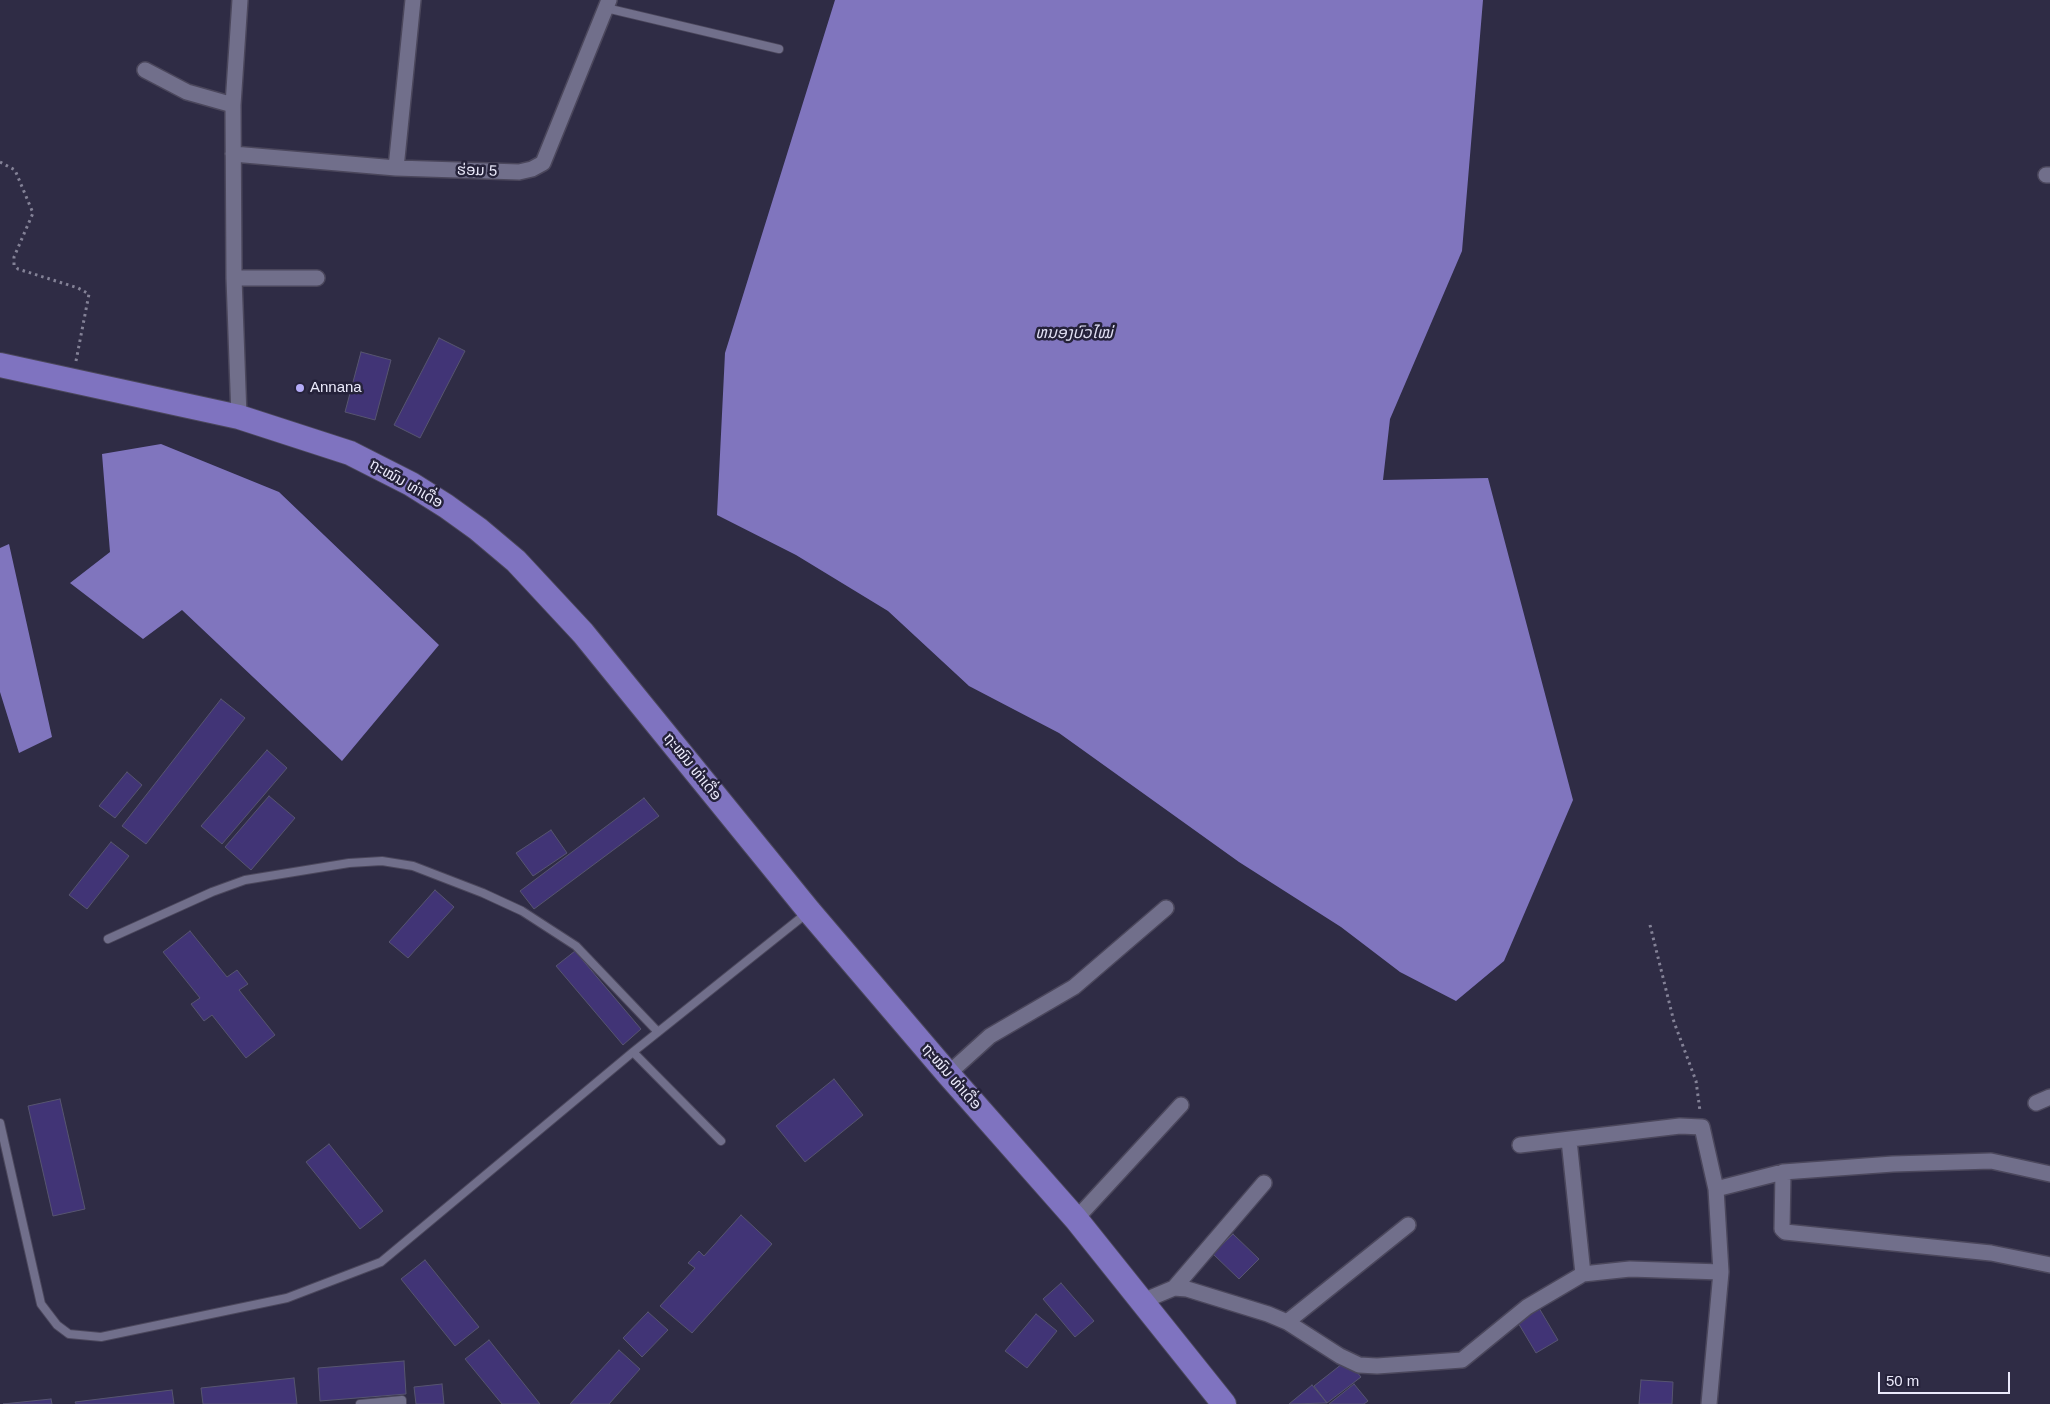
<!DOCTYPE html>
<meta charset="utf-8">
<style>
body{margin:0}
#map{position:relative;width:2050px;height:1404px;overflow:hidden;background:#2f2c45;font-family:Helvetica,sans-serif}
canvas{display:block}
.scale{position:absolute;left:1878px;top:1372px;width:132px;height:22px;box-sizing:border-box;border:2px solid #ebeafb;border-top:0;padding-left:6px;font-size:15px;line-height:18px;white-space:nowrap;color:#ebeafb;-webkit-text-stroke:4px #25223a;paint-order:stroke}
</style>
<div id="map">
<canvas width="2050" height="1404"></canvas>
<div class="scale">50 m</div>
</div>
<script>
const context = document.querySelector('canvas').getContext('2d');
context.lineJoin = 'round';
function fillPath(path, color) { context.fillStyle = color; context.fill(path, 'evenodd'); }
const poly = rows => new Path2D(rows.map(r => 'M' + r).join(''));
function strokePath(path, color, width, dash) { context.strokeStyle = color; context.lineWidth = width; context.lineCap = dash ? 'butt' : 'round'; context.setLineDash(dash || []); context.stroke(path); }
function write(font, color, halo, rows, align = 'center') {
  context.font = font + ' Helvetica,"Noto Sans Lao",sans-serif'; context.lineWidth = 5; context.setLineDash([]); context.textBaseline = 'middle'; context.strokeStyle = halo; context.fillStyle = color; for (const [text, x, y, turn = 0] of rows) {
    context.save(); context.translate(x, y); context.rotate((+turn || 0) * Math.PI / 180); context.textAlign = isNaN(turn) ? turn : align; if (halo) context.strokeText(text, 0, 0); context.fillText(text, 0, 0); context.restore();
  }
}
const water = poly([
 [835,0,1483,0,1462,251,1390,419,1383,480,1488,478,1573,800,1504,961,1456,1001,1400,972,1341,927,1239,862,1059,733,969,686,888,611,796,555,717,515,725,353],
 [161,444,279,492,439,645,342,761,182,610,143,639,70,583,110,552,102,454],
 [9,544,52,737,19,753,0,692,0,548]
]);
const building = poly([
 [439,338,465,351,420,438,394,425,439,338],
 [361,352,391,360,375,420,345,412,361,352],
 [221,699,245,718,146,844,122,826,221,699],
 [267,750,287,768,222,844,201,826,267,750],
 [127,772,142,785,115,818,99,806,127,772],
 [269,796,295,818,251,870,225,847,269,796],
 [644,798,659,816,534,909,520,891,644,798],
 [551,830,567,853,533,876,516,853,551,830],
 [111,842,129,856,87,909,69,895,111,842],
 [435,890,454,907,408,958,389,942,435,890],
 [190,931,227,977,237,970,248,984,239,990,275,1035,246,1058,212,1015,204,1021,191,1004,200,998,163,952,190,931],
 [575,951,641,1029,623,1045,556,966,575,951],
 [834,1079,863,1115,805,1162,776,1126,834,1079],
 [60,1099,85,1209,53,1216,28,1106,60,1099],
 [329,1144,383,1211,360,1229,306,1162,329,1144],
 [741,1215,772,1244,692,1333,660,1306,695,1268,688,1263,699,1251,704,1256,741,1215],
 [1233,1234,1259,1259,1239,1279,1213,1254,1233,1234],
 [425,1260,479,1327,455,1346,401,1279,425,1260],
 [1061,1283,1094,1321,1075,1337,1043,1299,1061,1283],
 [1539,1308,1558,1340,1536,1353,1517,1321,1539,1308],
 [648,1312,668,1330,642,1357,623,1338,648,1312],
 [1036,1314,1057,1331,1027,1368,1005,1351,1036,1314],
 [489,1340,540,1404,502,1404,465,1359,489,1340],
 [619,1350,640,1369,609,1404,570,1404,619,1350],
 [1347,1360,1361,1377,1327,1403,1314,1386,1347,1360],
 [404,1361,406,1394,320,1401,318,1368,404,1361],
 [294,1378,297,1404,203,1404,201,1388,294,1378],
 [1641,1380,1673,1382,1672,1404,1639,1404,1641,1380],
 [442,1384,444,1404,416,1404,414,1387,442,1384],
 [1354,1384,1368,1401,1364,1404,1329,1404,1354,1384],
 [1312,1385,1327,1403,1289,1404,1312,1385],
 [172,1390,174,1404,76,1404,75,1402,172,1390],
 [51,1399,52,1404,3,1404,51,1399]
]);
const path = poly([
 [0,162,15,170,33,213,14,257,14,265,18,269,78,288,89,294,76,361],
 [1650,925,1674,1022,1696,1081,1700,1111]
]);
const service = poly([
 [606,8,779,49],
 [108,939,212,892,245,880,349,863,382,861,413,866,483,893,522,911,576,946,658,1032],
 [633,1052,721,1141],
 [0,1123,41,1304,57,1325,69,1334,101,1337,287,1298,381,1262,633,1052,807,913],
 [360,1404,402,1400,402,1404]
]);
const minor = poly([
 [145,70,187,92,233,105],
 [233,154,396,168,519,172,532,169,543,163,609,0],
 [396,168,413,0],
 [2046,175,2050,175],
 [234,278,317,278],
 [239,417,234,278,233,105,240,0],
 [948,1074,990,1036,1074,987,1166,908],
 [2036,1103,2050,1097],
 [1520,1145,1680,1126,1702,1127,1716,1189,1721,1272,1709,1404],
 [1783,1172,1782,1229,1785,1232,1991,1253,2050,1265],
 [1716,1189,1783,1172,1893,1164,1991,1161,2050,1174],
 [1076,1219,1181,1105],
 [1583,1274,1630,1269,1721,1272],
 [1174,1288,1264,1183],
 [1143,1301,1174,1288,1187,1289,1268,1314,1287,1322,1340,1356,1359,1365,1377,1366,1462,1360,1527,1307,1583,1274,1569,1140],
 [1287,1322,1408,1225]
]);
const primary = poly([
 [0,365,239,417,350,453,411,484,446,506,478,529,516,561,583,633,809,911,948,1074,1076,1219,1224,1404]
]);
const markers = [
 [300,388,5,"#b5acf8"]
];
const streetNames = [
 ["ຮ່ອມ 5",477,171,2],
 ["ຖະໝົນ ທ່າເດື່ອ",406,484,30],
 ["ຖະໝົນ ທ່າເດື່ອ",692,767,51],
 ["ຖະໝົນ ທ່າເດື່ອ",951,1077,49]
];
const poiNames = [
 ["Annana",310,388]
];
const waterNames = [
 ["ຫນອງບົວໄໝ່",1074,334]
];
fillPath(water, '#8075be');
fillPath(building, '#413476');
strokePath(building, '#575570', 1);
strokePath(service, '#4b475c', 10);
strokePath(minor, '#4b475c', 18);
strokePath(primary, '#4b475c', 26);
strokePath(path, '#848297', 3, [2.5, 4]);
strokePath(service, '#716f8b', 8);
strokePath(minor, '#716f8b', 15);
strokePath(primary, '#7f73c0', 24);
for (const [x, y, r, color] of markers) { const dot = new Path2D(); dot.arc(x, y, r, 0, 2 * Math.PI); context.fillStyle = color; context.fill(dot); strokePath(dot, '#25223a', 2); }
write('15px', '#ebeafb', '#25223a', streetNames);
write('15px', '#ebeafb', '#25223a', poiNames, 'left');
write('italic 16px', '#e0dff3', '#25223a', waterNames);
</script>
